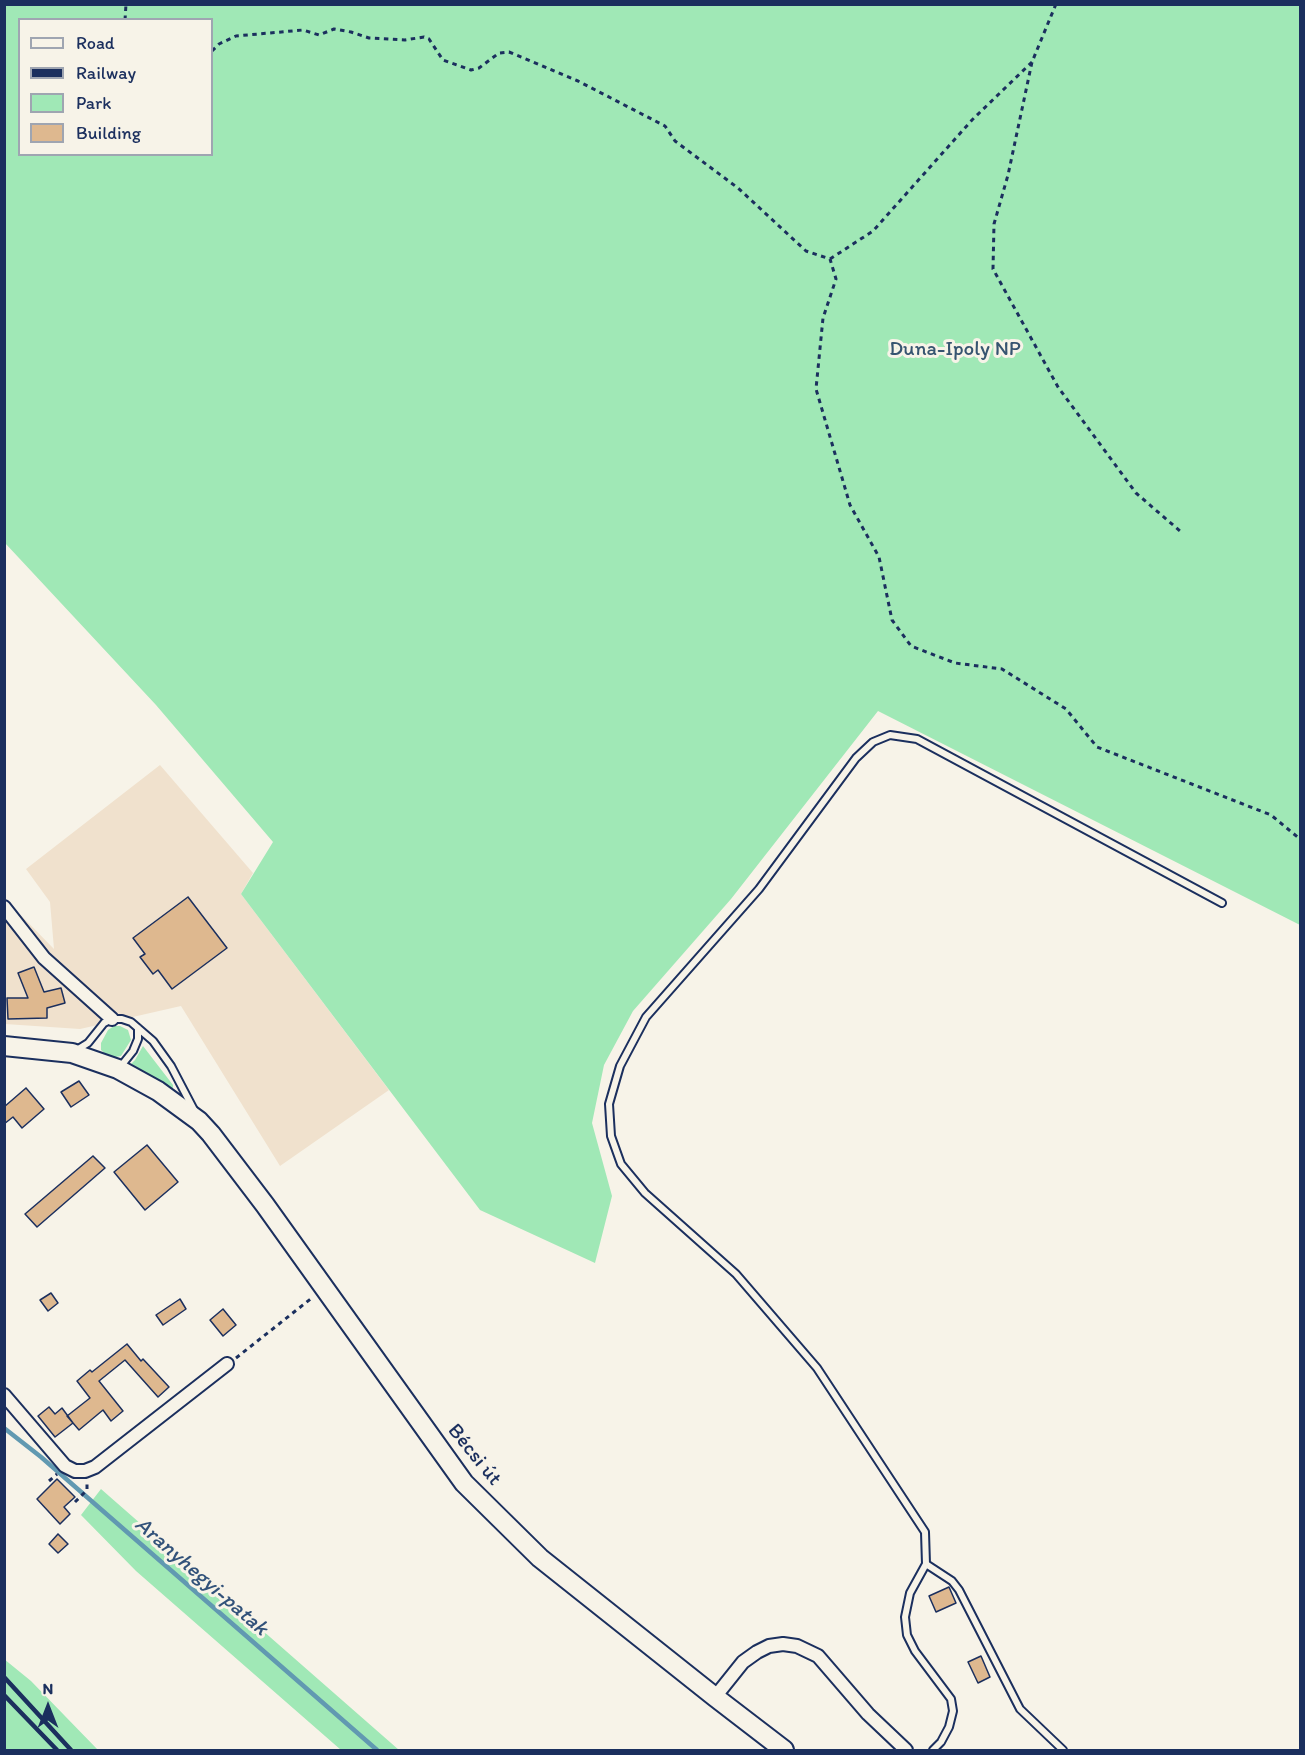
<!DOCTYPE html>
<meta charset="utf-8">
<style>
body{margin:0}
#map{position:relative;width:1305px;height:1755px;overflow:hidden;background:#f7f3e8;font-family:Itim,sans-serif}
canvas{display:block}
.frame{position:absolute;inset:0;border:6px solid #1b2f5e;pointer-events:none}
.legend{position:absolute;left:18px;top:18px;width:195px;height:138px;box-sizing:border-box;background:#f7f3e8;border:2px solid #9fa5b1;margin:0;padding:8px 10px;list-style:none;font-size:18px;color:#1b2f5e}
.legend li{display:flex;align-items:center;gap:12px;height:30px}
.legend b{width:30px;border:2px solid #9fa5b1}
.north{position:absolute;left:18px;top:1677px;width:60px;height:60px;-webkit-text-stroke:4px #f7f3e8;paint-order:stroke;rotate:0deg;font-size:16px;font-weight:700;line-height:24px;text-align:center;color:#1b2f5e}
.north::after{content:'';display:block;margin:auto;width:21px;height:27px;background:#1b2f5e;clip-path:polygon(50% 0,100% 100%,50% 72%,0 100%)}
</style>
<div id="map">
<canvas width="1305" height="1755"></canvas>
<div class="frame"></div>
<ul class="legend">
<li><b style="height:8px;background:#f7f3e8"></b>Road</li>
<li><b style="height:8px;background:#1b2f5e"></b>Railway</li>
<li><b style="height:16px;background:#a0e8b6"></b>Park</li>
<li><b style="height:16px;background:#deb88f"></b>Building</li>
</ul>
<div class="north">N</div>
</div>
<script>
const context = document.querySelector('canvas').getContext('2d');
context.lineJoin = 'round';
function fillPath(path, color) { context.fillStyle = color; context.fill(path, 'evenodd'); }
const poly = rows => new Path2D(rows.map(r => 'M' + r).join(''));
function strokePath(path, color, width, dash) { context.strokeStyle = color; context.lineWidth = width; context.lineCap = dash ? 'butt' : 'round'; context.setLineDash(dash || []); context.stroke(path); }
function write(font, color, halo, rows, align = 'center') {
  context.font = font + ' Itim,sans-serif'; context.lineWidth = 6; context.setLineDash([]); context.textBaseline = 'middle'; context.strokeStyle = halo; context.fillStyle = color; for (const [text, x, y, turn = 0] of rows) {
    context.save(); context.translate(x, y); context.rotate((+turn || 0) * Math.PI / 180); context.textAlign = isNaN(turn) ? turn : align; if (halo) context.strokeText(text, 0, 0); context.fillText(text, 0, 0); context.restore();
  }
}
const built = poly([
 [160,765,253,873,241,894,389,1090,280,1166,181,1006,80,1029,5,1024,4,898,54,949,50,902,26,869]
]);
const green = poly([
 [5,4,1300,5,1300,925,878,711,731,899,633,1011,604,1065,592,1123,612,1196,595,1263,480,1210,241,894,273,842,156,705,5,543],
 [20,20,212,20,212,154,20,154],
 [114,1026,120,1026,128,1030,131,1040,121,1056,110,1058,101,1050,101,1043,108,1030],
 [143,1046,173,1085,173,1088,171,1089,131,1064,135,1060],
 [101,1489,399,1750,341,1750,136,1571,81,1515],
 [4,1659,31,1681,98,1750,5,1750]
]);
const stream = poly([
 [4,1428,41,1457,377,1750]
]);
const building = poly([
 [188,897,227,948,172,989,158,970,153,974,140,957,145,954,133,938,188,897],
 [34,967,44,992,61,988,65,1003,47,1008,47,1018,8,1019,7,998,28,998,18,973,34,967],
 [79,1081,89,1095,71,1107,61,1092,79,1081],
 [26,1088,44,1109,22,1128,13,1117,4,1124,4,1107,26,1088],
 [147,1145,178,1182,145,1210,114,1172,147,1145],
 [93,1156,105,1168,37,1227,25,1214,93,1156],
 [51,1293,58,1303,48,1311,40,1300,51,1293],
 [180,1299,186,1309,163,1325,156,1315,180,1299],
 [223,1309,236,1325,223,1336,210,1320,223,1309],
 [127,1344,141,1361,143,1359,169,1387,158,1397,125,1360,99,1381,123,1411,111,1421,103,1410,79,1430,67,1416,90,1398,77,1381,90,1370,92,1372,127,1344],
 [49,1407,55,1414,62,1408,73,1423,55,1437,38,1416,49,1407],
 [57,1479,75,1497,64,1507,70,1514,60,1524,37,1499,57,1479],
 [58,1534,68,1544,58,1553,49,1544,58,1534],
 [949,1587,956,1603,936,1612,929,1596,949,1587],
 [981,1656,990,1677,978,1683,968,1662,981,1656]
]);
const path = poly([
 [1056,4,1032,62,1008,175,994,224,993,269,1058,387,1136,493,1180,531],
 [125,20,126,4],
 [212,51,219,44,236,36,303,30,319,35,334,29,351,32,369,38,405,40,424,37,429,39,443,60,471,70,479,68,499,53,509,52,578,81,665,126,675,141,738,188,806,251,830,259,836,279,823,318,816,389,850,505,879,557,892,620,911,646,955,663,1002,669,1066,709,1097,747,1271,815,1300,839],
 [830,259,873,231,972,120,1032,62],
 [236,1358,313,1297],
 [49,1481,57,1474],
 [75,1502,87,1490,87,1482]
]);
const service = poly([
 [75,1051,88,1043,104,1023,112,1019,122,1019,131,1022,153,1041,171,1066,194,1110],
 [121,1066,133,1051,138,1039,138,1028],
 [926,1564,952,1581,959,1590,1020,1709,1063,1750],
 [933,1750,941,1742,949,1727,953,1711,951,1699,915,1651,907,1635,905,1617,910,1593,926,1564,925,1532,817,1368,736,1274,645,1193,621,1164,611,1136,609,1104,620,1066,646,1017,759,889,856,758,873,742,890,735,917,739,1222,903]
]);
const minor = poly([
 [4,907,44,958,112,1019],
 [4,1395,65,1466,75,1471,85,1471,95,1467,227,1364],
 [715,1697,743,1662,757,1652,769,1646,783,1644,797,1646,818,1656,868,1714,906,1750]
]);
const primary = poly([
 [4,1046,72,1053,118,1069,158,1091,199,1121,211,1134,265,1205,464,1483,540,1558,715,1697,784,1750]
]);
const rail = poly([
 [4,1677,71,1750],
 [4,1695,57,1750]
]);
const parkNames = [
 ["Duna-Ipoly NP",955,350]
];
const streetNames = [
 ["Bécsi út",474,1455,51]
];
const waterNames = [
 ["Aranyhegyi-patak",201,1577,41]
];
fillPath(built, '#f0e1cd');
fillPath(green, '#a0e8b6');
strokePath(stream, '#6199b1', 4.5);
fillPath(building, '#deb88f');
strokePath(building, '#1b2f5e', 1.5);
strokePath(service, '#1b2f5e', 10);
strokePath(minor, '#1b2f5e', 16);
strokePath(primary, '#1b2f5e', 22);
strokePath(path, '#1b2f5e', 3, [4.5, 4.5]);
strokePath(service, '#f7f3e8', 6);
strokePath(minor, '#f7f3e8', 12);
strokePath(primary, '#f7f3e8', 18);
strokePath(rail, '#1b2f5e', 4.5);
write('21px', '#365470', '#f7f3e8', parkNames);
write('21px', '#1b2f5e', '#f7f3e8', streetNames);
write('italic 22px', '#32527a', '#f7f3e8', waterNames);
</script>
